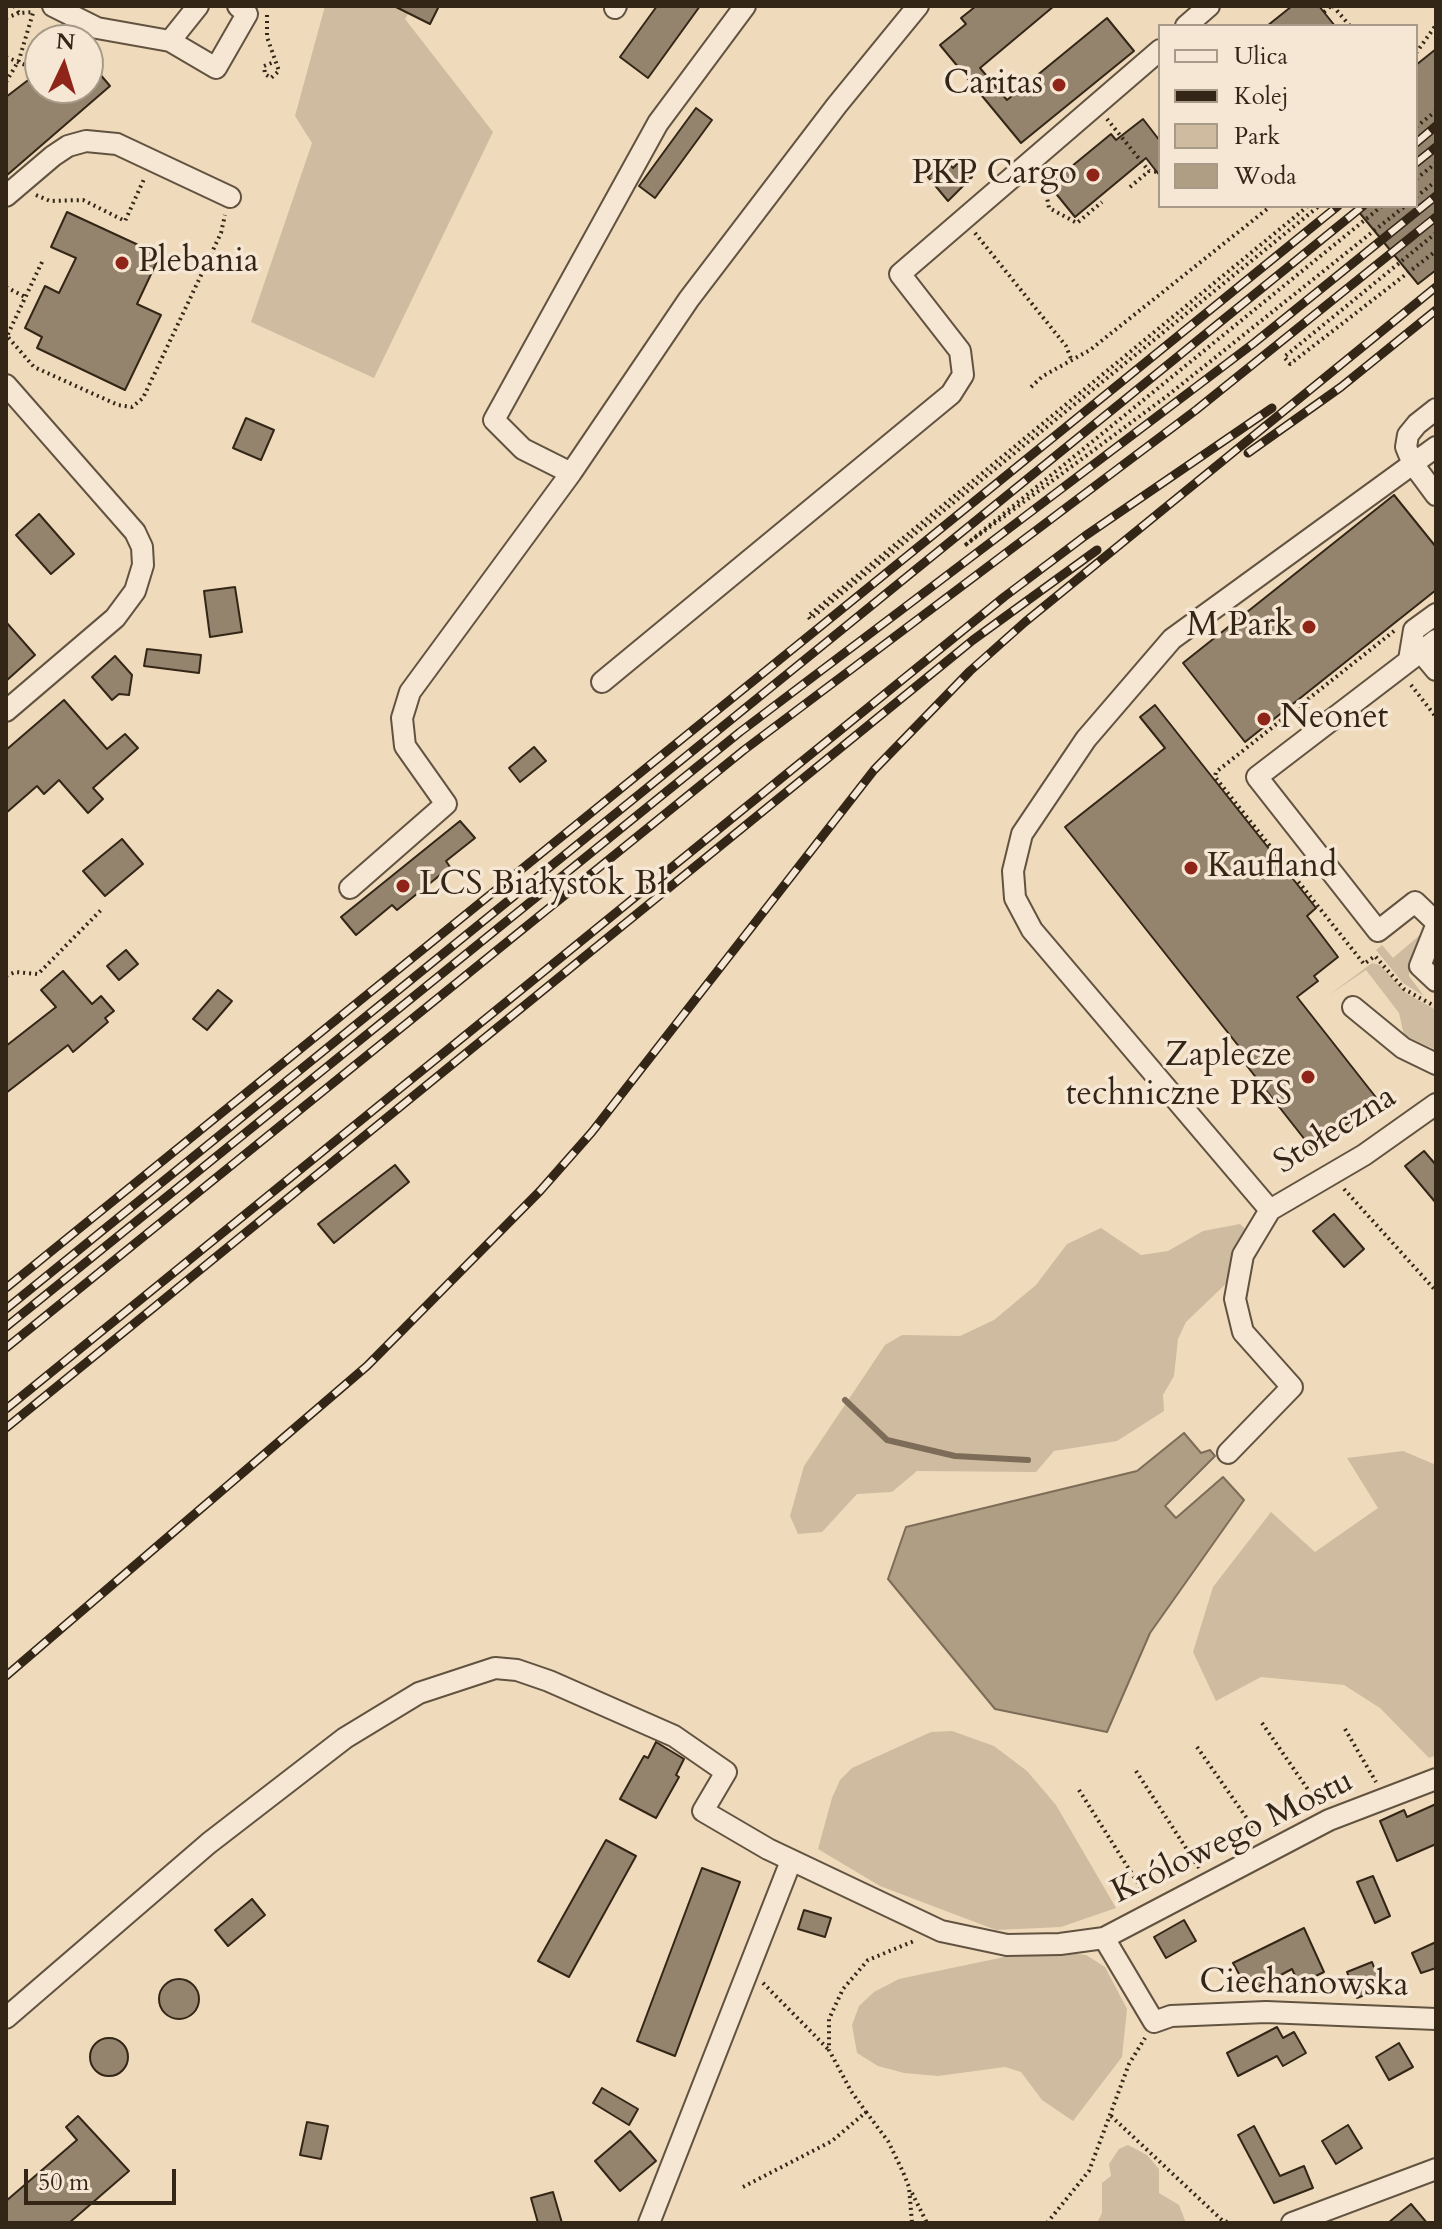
<!DOCTYPE html>
<meta charset="utf-8">
<style>
body{margin:0}
#map{position:relative;width:1442px;height:2229px;overflow:hidden;background:#efdabc;font-family:Cardo,serif}
canvas{display:block}
.frame{position:absolute;inset:0;border:8px solid #332617;pointer-events:none}
.legend{position:absolute;left:1158px;top:24px;width:260px;height:184px;box-sizing:border-box;background:#f5e7d3;border:2px solid #a79a88;margin:0;padding:10px 14px;list-style:none;font-size:24px;color:#332617}
.legend li{display:flex;align-items:center;gap:16px;height:40px}
.legend b{width:40px;border:2px solid #a79a88}
.north{position:absolute;left:24px;top:24px;width:80px;height:80px;box-sizing:border-box;background:#f5e7d3;border:2px solid #a79a88;border-radius:50%;rotate:4deg;font-size:22px;font-weight:700;line-height:32px;text-align:center;color:#332617}
.north::after{content:'';display:block;margin:auto;width:28px;height:36px;background:#8f2418;clip-path:polygon(50% 0,100% 100%,50% 72%,0 100%)}
.scale{position:absolute;left:24px;top:2169px;width:152px;height:36px;box-sizing:border-box;border:4px solid #332617;border-top:0;padding-left:10px;font-size:24px;line-height:28px;white-space:nowrap;color:#332617;-webkit-text-stroke:6px #f5e7d3;paint-order:stroke}
</style>
<div id="map">
<canvas width="1442" height="2229"></canvas>
<div class="frame"></div>
<ul class="legend">
<li><b style="height:10px;background:#f5e7d3"></b>Ulica</li>
<li><b style="height:10px;background:#332617"></b>Kolej</li>
<li><b style="height:22px;background:#cfbba0"></b>Park</li>
<li><b style="height:22px;background:#af9d84"></b>Woda</li>
</ul>
<div class="north">N</div>
<div class="scale">50 m</div>
</div>
<script>
const context = document.querySelector('canvas').getContext('2d');
context.lineJoin = 'round';
function fillPath(path, color) { context.fillStyle = color; context.fill(path, 'evenodd'); }
const poly = rows => new Path2D(rows.map(r => 'M' + r).join(''));
function strokePath(path, color, width, dash) { context.strokeStyle = color; context.lineWidth = width; context.lineCap = dash ? 'butt' : 'round'; context.setLineDash(dash || []); context.stroke(path); }
function write(font, color, halo, rows, align = 'center') {
  context.font = font + ' Cardo,serif'; context.lineWidth = 7; context.setLineDash([]); context.textBaseline = 'middle'; context.strokeStyle = halo; context.fillStyle = color; for (const [text, x, y, turn = 0] of rows) {
    context.save(); context.translate(x, y); context.rotate((+turn || 0) * Math.PI / 180); context.textAlign = isNaN(turn) ? turn : align; if (halo) context.strokeText(text, 0, 0); context.fillText(text, 0, 0); context.restore();
  }
}
const green = poly([
 [325,6,413,6,405,19,493,132,374,378,251,322,312,143,295,116],
 [1421,934,1409,966,1409,976,1424,996,1403,983,1376,950,1382,945,1393,958],
 [1372,963,1380,965,1406,993,1436,1010,1436,1050,1404,1035,1399,1013,1366,970,1329,995],
 [1240,1224,1253,1236,1256,1255,1186,1322,1178,1339,1174,1376,1163,1395,1164,1411,1117,1441,1054,1451,1036,1472,917,1471,892,1492,857,1494,822,1532,798,1534,790,1516,804,1466,885,1345,902,1335,960,1336,994,1320,1036,1285,1067,1244,1101,1228,1141,1255,1168,1251,1203,1231],
 [1403,1451,1436,1465,1436,1755,1429,1758,1380,1708,1344,1685,1261,1677,1216,1701,1193,1652,1213,1587,1271,1512,1315,1552,1378,1508,1347,1458],
 [952,1731,994,1746,1027,1771,1056,1805,1116,1908,1061,1927,996,1930,880,1886,818,1849,832,1798,840,1780,852,1768,931,1732],
 [1061,1952,1086,1955,1105,1967,1127,2009,1122,2057,1073,2121,1042,2100,1021,2072,1005,2067,938,2076,904,2073,878,2066,857,2053,852,2025,859,2006,874,1992,899,1979,1014,1955],
 [1128,2145,1147,2155,1159,2169,1159,2193,1179,2205,1186,2223,1097,2223,1102,2213,1102,2183,1111,2176,1109,2164,1119,2149]
]);
const water = poly([
 [1184,1433,1201,1453,1210,1450,1215,1456,1165,1506,1176,1518,1223,1477,1244,1500,1150,1633,1107,1732,995,1709,888,1579,906,1527,1137,1471,1184,1433]
]);
const stream = poly([
 [845,1400,887,1440,955,1456,1028,1460]
]);
const building = poly([
 [394,6,439,6,430,24,394,6],
 [657,6,700,6,648,78,620,57,657,6],
 [976,6,1054,6,980,68,1007,100,1107,18,1134,51,1021,143,940,45,966,24,961,18,976,6],
 [1292,6,1319,6,1335,26,1267,26,1292,6],
 [1436,49,1436,270,1418,284,1354,206,1416,206,1416,65,1436,49],
 [88,60,110,86,6,176,6,97,40,71,40,88,88,88,88,60],
 [696,108,712,120,655,198,639,186,696,108],
 [1143,119,1160,141,1160,176,1146,158,1075,217,1049,185,1111,134,1116,140,1143,119],
 [945,160,953,168,958,163,972,177,948,201,928,177,945,160],
 [67,212,160,255,137,304,161,315,125,390,37,348,42,337,25,328,45,286,59,293,76,258,51,247,67,212],
 [246,418,274,430,261,460,233,448,246,418],
 [1394,495,1436,547,1436,590,1245,742,1183,663,1394,495],
 [39,514,74,554,51,574,16,535,39,514],
 [235,587,242,632,210,637,204,591,235,587],
 [6,622,35,655,6,681,6,622],
 [147,649,201,655,199,673,144,666,147,649],
 [115,656,132,675,129,695,119,694,112,700,92,677,115,656],
 [64,700,107,749,125,734,138,748,93,788,103,799,88,813,59,780,44,794,37,786,6,813,6,750,64,700],
 [1155,705,1316,908,1307,916,1338,957,1314,976,1318,981,1297,997,1378,1100,1313,1150,1247,1066,1252,1063,1065,827,1165,748,1140,717,1155,705],
 [534,747,546,761,520,782,509,768,534,747],
 [460,821,475,838,446,861,450,867,397,910,392,905,356,935,341,917,460,821],
 [122,839,143,864,105,896,83,871,122,839],
 [126,950,138,964,119,980,107,966,126,950],
 [63,971,92,1004,101,996,114,1011,105,1018,108,1022,73,1052,68,1045,6,1093,6,1046,56,1007,41,990,63,971],
 [218,990,232,1001,207,1030,193,1019,218,990],
 [1424,1151,1436,1165,1436,1203,1405,1166,1424,1151],
 [395,1165,409,1182,334,1243,318,1224,395,1165],
 [1334,1214,1364,1249,1344,1267,1313,1231,1334,1214],
 [656,1742,684,1759,676,1775,679,1777,656,1818,620,1799,644,1756,648,1758,656,1742],
 [1436,1804,1436,1844,1397,1861,1380,1821,1404,1810,1407,1817,1436,1804],
 [606,1840,636,1856,569,1977,538,1961,606,1840],
 [702,1868,740,1882,675,2056,637,2041,702,1868],
 [1373,1876,1390,1916,1375,1923,1357,1882,1373,1876],
 [252,1899,265,1915,228,1946,215,1930,252,1899],
 [804,1910,831,1918,825,1937,798,1929,804,1910],
 [1184,1920,1196,1941,1166,1958,1154,1937,1184,1920],
 [1304,1928,1324,1972,1299,1984,1292,1969,1249,1992,1233,1963,1304,1928],
 [1436,1942,1436,1968,1421,1973,1412,1953,1436,1942],
 [1372,1962,1382,1988,1357,1998,1347,1972,1372,1962],
 '159 1999a20 20 0 1 1 40 0a20 20 0 1 1-40 0Z',
 [1277,2027,1283,2038,1294,2032,1306,2053,1283,2066,1277,2056,1238,2076,1227,2053,1277,2027],
 '90 2057a19 19 0 1 1 38 0a19 19 0 1 1-38 0Z',
 [1399,2043,1413,2067,1389,2080,1376,2057,1399,2043],
 [602,2088,638,2109,629,2125,593,2103,602,2088],
 [78,2116,129,2171,69,2223,6,2223,6,2201,77,2140,66,2127,78,2116],
 [307,2122,328,2126,321,2159,300,2155,307,2122],
 [1348,2125,1362,2148,1336,2164,1322,2141,1348,2125],
 [1254,2126,1280,2176,1304,2166,1313,2188,1274,2203,1238,2135,1254,2126],
 [630,2131,656,2161,620,2191,595,2161,630,2131],
 [553,2192,562,2223,538,2223,531,2198,553,2192],
 [1411,2204,1427,2223,1388,2223,1411,2204]
]);
const path = poly([
 [14,6,19,13,34,12],
 [1333,6,1350,26],
 [1324,12,1331,6],
 [267,15,267,37,279,71,271,78,265,74,264,66,274,62],
 [6,18,19,13],
 [1416,53,1436,25],
 [6,57,33,68],
 [6,82,19,60,33,13],
 [1107,119,1149,171,1160,172],
 [1416,127,1436,111],
 [1043,176,1049,208,1077,223,1102,202],
 [1416,179,1436,163],
 [1130,187,1149,171],
 [36,195,50,201,83,200,125,221,145,177],
 [1416,197,1436,181],
 [1308,206,808,616,810,619,1319,206],
 [1382,206,964,546,1167,396,1405,206],
 [975,233,1066,346,1072,361],
 [1436,233,1284,357,1290,364,1436,251],
 [42,262,7,336,34,367,118,405,132,407,143,398,221,233,225,215],
 [6,287,25,297],
 [1031,387,1043,376,1090,350,1271,206],
 [1394,631,1216,772,1215,777,1364,964,1375,956,1404,989,1436,1007],
 [1411,685,1436,717],
 [6,976,15,972,38,974,101,910],
 [1344,1189,1436,1291],
 [1262,1723,1318,1804],
 [1345,1729,1376,1782],
 [1197,1747,1260,1837],
 [1136,1771,1199,1868],
 [1079,1790,1146,1896],
 [763,1983,829,2050],
 [866,2112,888,2141,903,2172,909,2187,912,2223],
 [1111,2116,1223,2221,1232,2223],
 [743,2187,832,2141,866,2112,851,2091,829,2050,829,2019,843,1989,868,1960,914,1941],
 [912,2193,927,2223],
 [1047,2223,1089,2171,1129,2064,1145,2038]
]);
const minor = poly([
 [53,6,97,28,170,41,198,6],
 [615,8,616,6],
 [1186,26,1209,6],
 [170,41,216,68,247,14,238,6],
 [6,196,53,156,68,146,86,141,117,144,230,197],
 [6,385,135,532,142,547,143,565,135,591,115,618,6,711],
 [1436,409,1417,424,1408,435,1406,447,1413,464,1436,495],
 [571,473,523,449,494,420,658,123,745,6],
 [1436,640,1257,777,1378,931,1415,902,1436,922],
 [1421,652,1436,670],
 [1409,660,1414,630,1436,614],
 [602,682,951,394,963,375,960,351,900,274,1160,50],
 [350,888,446,804,405,746,402,718,410,692,571,473,689,299,837,105,918,6],
 [1436,926,1420,966,1436,981],
 [1353,1007,1403,1048,1436,1064],
 [1270,1210,1032,930,1015,898,1013,871,1022,834,1086,739,1172,639,1436,447],
 [1270,1210,1364,1155,1436,1104],
 [1228,1453,1292,1387,1243,1332,1235,1299,1243,1255,1270,1210],
 [1104,1938,1154,2022,1171,2016,1266,2012,1436,2019],
 [6,2018,209,1843,345,1738,419,1693,495,1668,517,1670,549,1681,674,1736,726,1772,703,1811,768,1849,941,1931,1007,1945,1060,1944,1104,1938,1329,1820,1436,1779],
 [649,2223,791,1861],
 [1292,2223,1436,2169]
]);
const rail = poly([
 [1416,143,1436,126],
 [1416,163,1436,147],
 [1248,453,1341,387,1436,310],
 [6,1288,1338,206],
 [6,1309,1363,206],
 [6,1327,740,732,1254,343,1436,196],
 [6,1348,744,750,1196,410,1436,217],
 [6,1409,1004,597,1085,536,1272,408],
 [6,1428,973,640,1097,550],
 [6,1676,367,1366,540,1191,592,1132,874,770,970,671,1025,622,1436,287]
]);
const markers = [
 [1059,85,8,"#8f2418"],
 [1093,175,8,"#8f2418"],
 [122,263,8,"#8f2418"],
 [1309,627,8,"#8f2418"],
 [1264,719,8,"#8f2418"],
 [1191,868,8,"#8f2418"],
 [403,886,8,"#8f2418"],
 [1308,1077,8,"#8f2418"]
];
const poiNames = [
 ["Caritas",1043,85],
 ["PKP Cargo",1077,175],
 ["Plebania",138,263,"left"],
 ["M Park",1293,627],
 ["Neonet",1280,719,"left"],
 ["Kaufland",1207,868,"left"],
 ["LCS Białystok Bł",419,886,"left"],
 ["Zaplecze",1292,1057],
 ["techniczne PKS",1292,1096]
];
const streetNames = [
 ["Stołeczna",1336,1131,-32],
 ["Królowego Mostu",1233,1838,-26],
 ["Ciechanowska",1304,1985,1]
];
fillPath(green, '#cfbba0');
fillPath(water, '#af9d84');
strokePath(water, '#7d6d58', 2);
strokePath(stream, '#7d6d58', 6);
fillPath(building, '#95846d');
strokePath(building, '#332617', 2);
strokePath(minor, '#625340', 24);
strokePath(path, '#332617', 4, [2, 4]);
strokePath(minor, '#f5e7d3', 20);
strokePath(rail, '#332617', 9);
strokePath(rail, '#f5e7d3', 6, [18]);
for (const [x, y, r, color] of markers) { const dot = new Path2D(); dot.arc(x, y, r, 0, 2 * Math.PI); context.fillStyle = color; context.fill(dot); strokePath(dot, '#f5e7d3', 3); }
write('34px', '#332617', '#f5e7d3', poiNames, 'right');
write('34px', '#332617', '#f5e7d3', streetNames);
</script>
